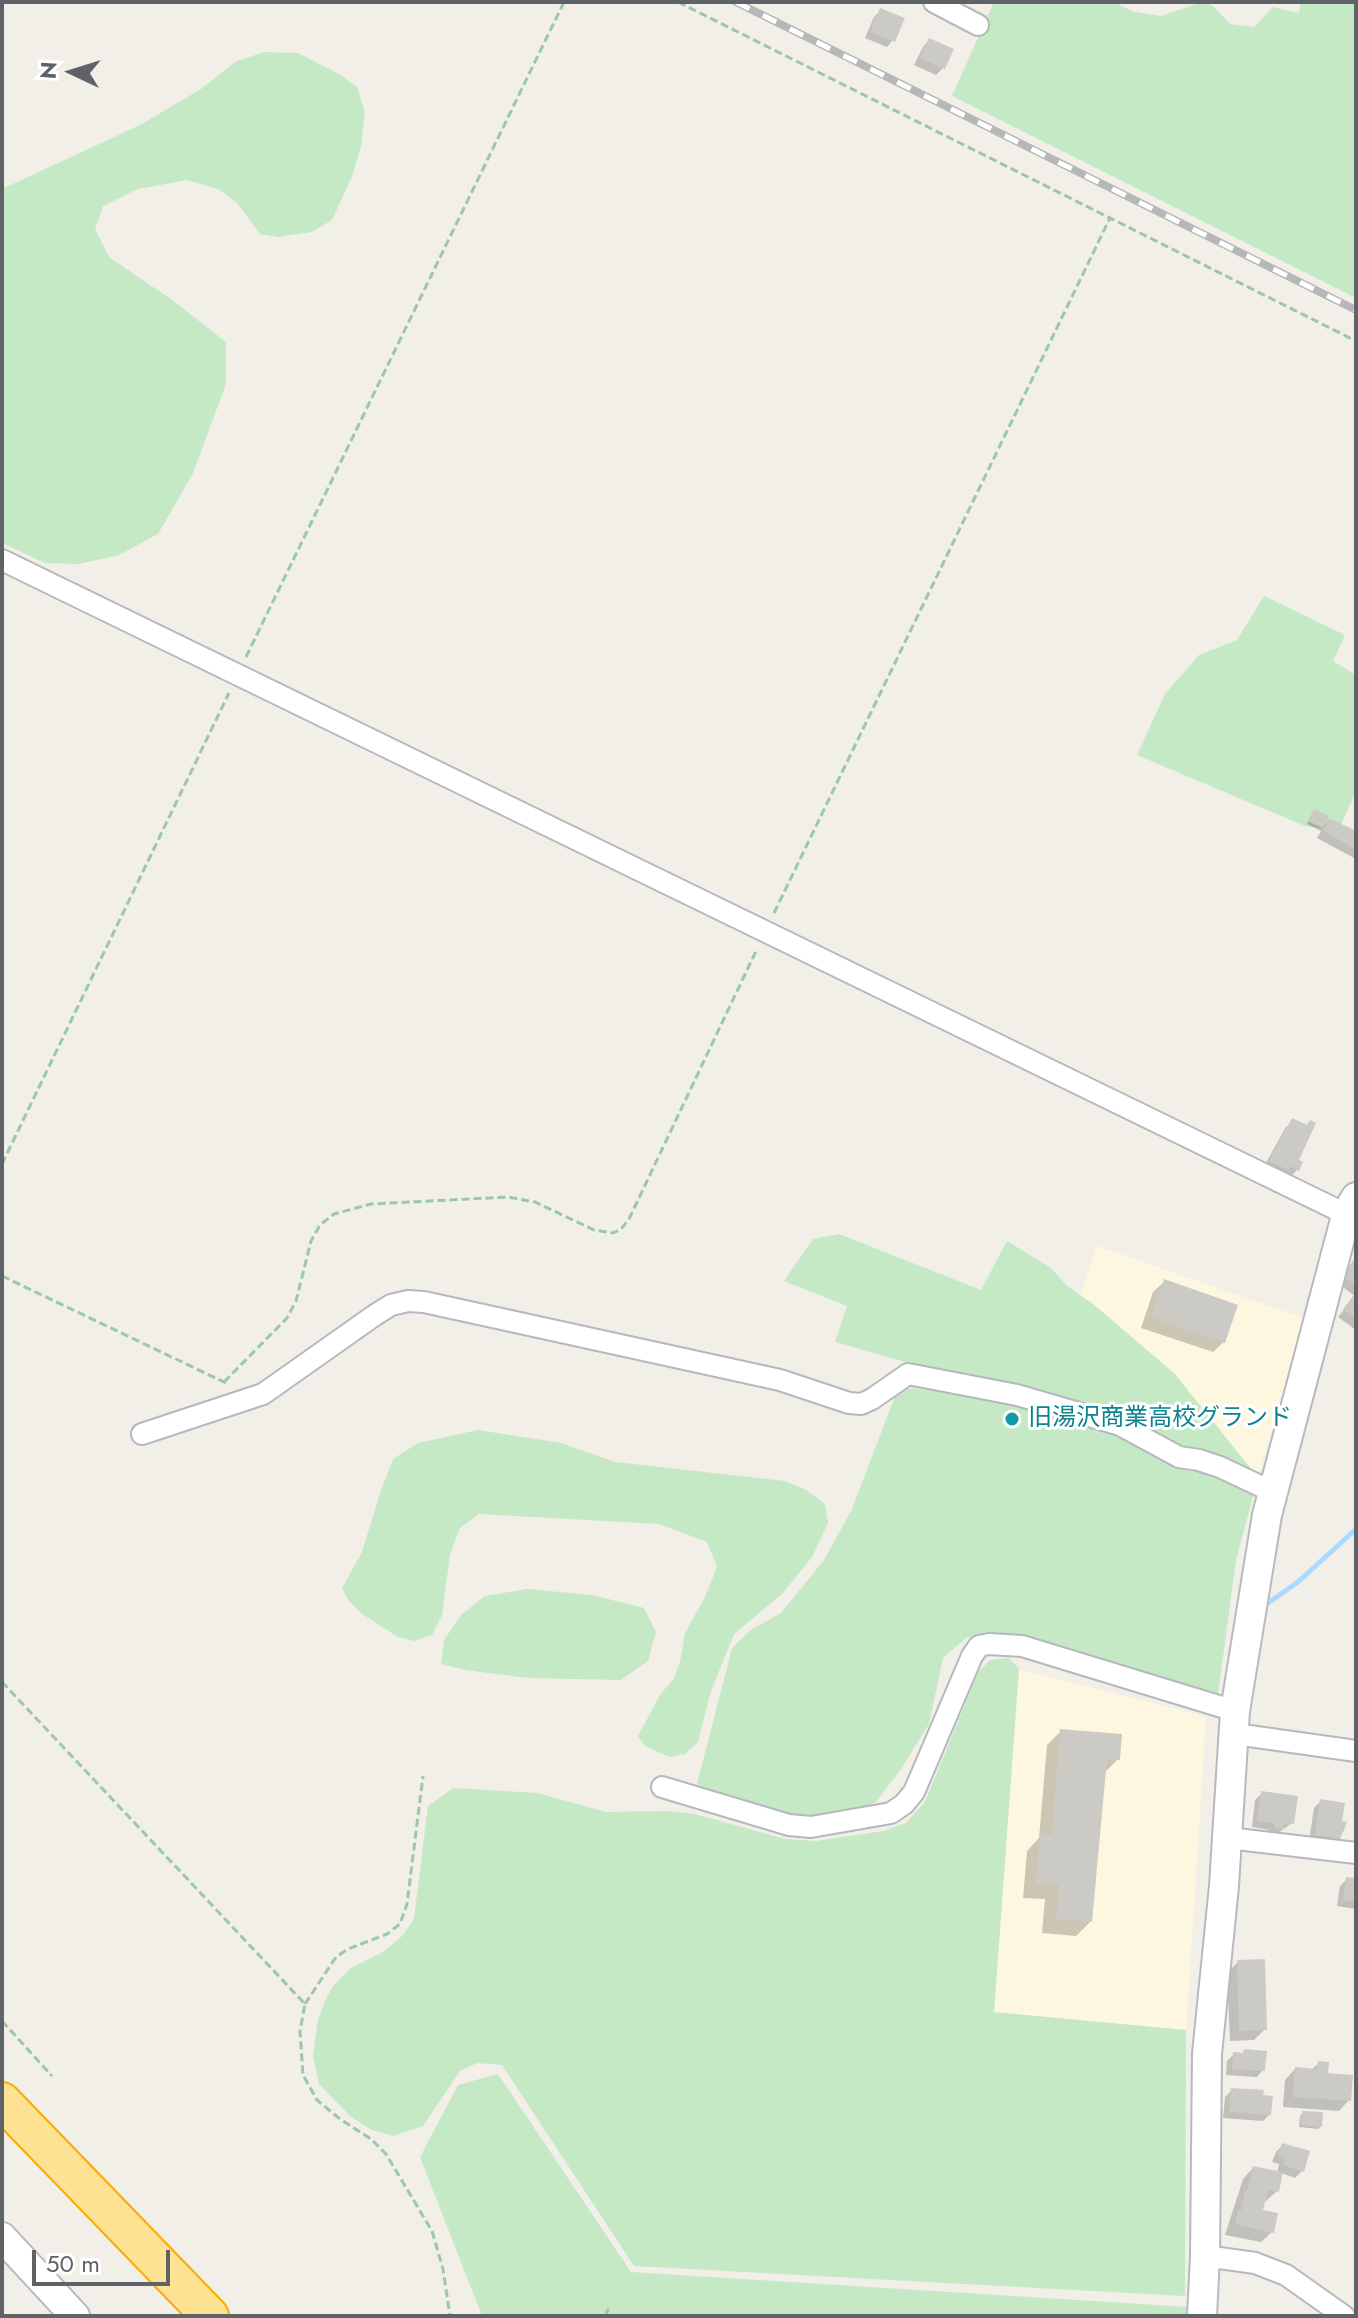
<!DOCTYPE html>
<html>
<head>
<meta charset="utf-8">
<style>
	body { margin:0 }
	#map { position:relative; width:1358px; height:2318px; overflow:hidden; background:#f1efe8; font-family:Jost,sans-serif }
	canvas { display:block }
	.frame { position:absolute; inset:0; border:4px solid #5f6368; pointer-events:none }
	.north { position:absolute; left:32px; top:32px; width:80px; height:80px; -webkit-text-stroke:6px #fff; paint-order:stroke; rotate:274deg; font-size:22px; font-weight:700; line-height:32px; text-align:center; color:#5f6368 }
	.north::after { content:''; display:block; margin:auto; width:28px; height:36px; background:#5f6368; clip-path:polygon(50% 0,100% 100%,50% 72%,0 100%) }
	.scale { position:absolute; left:32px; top:2250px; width:138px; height:36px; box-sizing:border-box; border:4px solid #5f6368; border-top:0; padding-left:10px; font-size:24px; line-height:28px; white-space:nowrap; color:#5f6368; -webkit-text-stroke:6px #fff; paint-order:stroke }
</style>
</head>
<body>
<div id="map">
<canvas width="1358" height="2318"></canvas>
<div class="frame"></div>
<div class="north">N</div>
<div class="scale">50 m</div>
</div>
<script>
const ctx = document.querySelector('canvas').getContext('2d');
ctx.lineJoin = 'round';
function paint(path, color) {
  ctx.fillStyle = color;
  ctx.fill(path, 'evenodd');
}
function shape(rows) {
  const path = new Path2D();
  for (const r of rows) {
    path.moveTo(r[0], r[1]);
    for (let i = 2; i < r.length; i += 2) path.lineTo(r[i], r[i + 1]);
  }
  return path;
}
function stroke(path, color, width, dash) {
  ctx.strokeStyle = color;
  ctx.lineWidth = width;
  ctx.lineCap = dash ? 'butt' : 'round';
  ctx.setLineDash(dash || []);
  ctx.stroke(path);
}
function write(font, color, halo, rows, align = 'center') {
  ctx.font = font + ' Jost,"Noto Sans JP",sans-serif';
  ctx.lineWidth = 6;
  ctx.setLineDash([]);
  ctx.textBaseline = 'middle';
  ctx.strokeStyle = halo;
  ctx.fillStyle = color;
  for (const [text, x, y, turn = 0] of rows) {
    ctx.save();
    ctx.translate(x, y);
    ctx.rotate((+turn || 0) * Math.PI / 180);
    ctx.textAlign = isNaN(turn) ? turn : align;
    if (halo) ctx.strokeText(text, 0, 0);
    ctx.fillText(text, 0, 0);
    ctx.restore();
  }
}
paint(shape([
	[1097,1246,1304,1318,1258,1477,1174,1373,1080,1295],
	[1019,1669,1206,1717,1186,2030,994,2013]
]), '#fef7e0');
paint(shape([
	[994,2,1113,2,1134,12,1161,16,1202,2,1213,6,1230,24,1254,27,1273,7,1299,13,1301,2,1356,2,1356,298,952,96],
	[264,52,298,53,339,74,357,87,365,112,361,146,352,176,332,220,312,232,298,234,279,237,260,234,237,203,218,189,187,180,138,189,103,206,95,229,109,257,172,300,226,342,226,384,193,473,158,534,119,555,79,564,45,563,2,543,2,189,140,125,201,89,235,62],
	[1264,596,1345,635,1333,661,1356,675,1356,791,1338,831,1305,826,1137,755,1165,694,1199,655,1237,640],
	[839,1234,981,1290,1007,1241,1051,1268,1067,1286,1093,1304,1174,1373,1252,1470,1195,1449,955,1376,835,1342,847,1306,784,1281,813,1239],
	[912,1388,980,1396,1109,1430,1180,1468,1210,1471,1254,1493,1236,1560,1218,1694,1016,1636,987,1632,966,1638,943,1658,929,1724,901,1769,876,1802,835,1818,763,1814,697,1784,732,1648,751,1630,781,1613,824,1560,852,1509,897,1391],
	[478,1430,561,1443,615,1462,785,1481,806,1490,825,1504,828,1523,812,1557,782,1594,734,1634,711,1691,698,1742,685,1754,670,1757,645,1746,638,1736,660,1695,674,1678,680,1662,685,1633,705,1597,717,1567,707,1542,659,1524,479,1514,460,1528,450,1554,442,1615,432,1635,414,1641,398,1637,362,1614,348,1600,342,1588,362,1552,380,1493,393,1459,418,1443],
	[527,1589,592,1595,644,1608,656,1632,648,1661,621,1680,528,1678,465,1670,441,1664,444,1640,462,1614,485,1596],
	[1009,1658,1019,1669,994,2012,1186,2030,1185,2296,634,2266,502,2065,477,2063,460,2071,423,2126,393,2136,372,2130,350,2116,319,2084,313,2055,318,2019,326,1999,333,1986,351,1968,383,1952,402,1936,414,1919,428,1806,453,1788,537,1793,606,1812,668,1811,695,1814,785,1839,816,1841,884,1831,906,1823,925,1802,978,1672,990,1660],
	[498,2074,631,2272,1188,2307,1188,2316,482,2316,420,2157,458,2085]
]), '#c5e8c5');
paint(shape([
	[881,10,893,40,887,47,865,38,874,17],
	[929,40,951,50,943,68,936,75,914,65,923,47],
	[1312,814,1326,817,1321,828,1329,820,1356,833,1356,859,1317,838,1321,831,1307,824],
	[1293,1121,1298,1169,1291,1176,1283,1172,1280,1176,1263,1168,1286,1127],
	[1356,1257,1356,1330,1338,1317,1355,1296,1337,1283],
	[1164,1282,1224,1342,1213,1352,1141,1328,1153,1292],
	[1061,1731,1118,1759,1103,1774,1090,1922,1076,1936,1042,1933,1045,1899,1023,1898,1027,1851,1039,1838,1047,1745],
	[1262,1793,1292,1823,1275,1835,1268,1834,1269,1830,1252,1827,1255,1800],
	[1321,1801,1339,1823,1345,1824,1344,1830,1332,1845,1309,1841,1314,1808],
	[1347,1879,1356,1880,1356,1909,1337,1906,1340,1886],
	[1238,1962,1265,2029,1254,2040,1230,2041,1227,1973],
	[1244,2051,1263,2070,1257,2077,1226,2075,1227,2061,1234,2054,1241,2055],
	[1319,2063,1326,2075,1349,2100,1339,2111,1283,2107,1285,2080,1295,2069,1311,2070],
	[1232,2090,1270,2114,1263,2121,1223,2118,1225,2097],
	[1303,2113,1321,2126,1318,2129,1299,2127,1300,2116],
	[1283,2145,1302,2171,1295,2178,1281,2173,1277,2191,1266,2201,1263,2201,1261,2212,1272,2232,1261,2242,1225,2235,1243,2179,1253,2168,1277,2173,1279,2164,1272,2162,1276,2152]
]), '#0003');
stroke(shape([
	[1268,1603,1298,1582,1356,1529]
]), '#aadaff', 5);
paint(shape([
	[880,8,905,18,895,42,870,31],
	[929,38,954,49,945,69,920,58],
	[1314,809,1329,816,1323,828,1308,821],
	[1329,818,1356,831,1356,850,1323,830],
	[1292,1118,1307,1125,1310,1120,1316,1123,1299,1160,1303,1162,1299,1171,1290,1166,1288,1170,1269,1161],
	[1356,1257,1356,1285,1342,1275],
	[1164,1279,1238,1305,1225,1343,1151,1317],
	[1354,1295,1356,1296,1356,1319,1343,1309],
	[1060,1729,1122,1734,1120,1760,1107,1759,1092,1922,1056,1919,1059,1885,1036,1884,1040,1834,1052,1835],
	[1261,1791,1298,1796,1294,1824,1284,1823,1283,1829,1274,1828,1274,1823,1257,1821],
	[1320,1799,1345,1803,1342,1821,1347,1822,1340,1839,1315,1835],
	[1346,1877,1356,1878,1356,1902,1343,1900],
	[1265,1959,1267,2030,1239,2031,1237,1960],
	[1244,2049,1267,2051,1265,2071,1232,2069,1233,2052,1243,2053],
	[1318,2061,1329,2062,1328,2073,1353,2075,1351,2101,1293,2097,1295,2067,1317,2069],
	[1231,2088,1264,2090,1263,2095,1273,2096,1271,2115,1229,2112],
	[1302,2111,1323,2112,1322,2127,1301,2125],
	[1282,2143,1310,2151,1304,2172,1283,2165,1285,2158,1278,2155],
	[1253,2166,1283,2172,1279,2192,1268,2190,1263,2210,1278,2213,1274,2233,1235,2224,1238,2210,1241,2211,1245,2191,1247,2191]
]), '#cccac5');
const street = shape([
	[934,2,978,25],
	[2,560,1356,1219],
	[142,1434,263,1394,375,1315,391,1305,408,1301,424,1302,780,1380,849,1403,861,1404,872,1399,908,1374,1017,1395,1120,1425,1179,1457,1199,1460,1220,1467,1273,1492],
	[1235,1734,1356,1751],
	[662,1787,789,1825,811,1827,891,1813,904,1804,914,1792,972,1656,979,1646,989,1644,1022,1646,1235,1711],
	[1228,1838,1356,1853],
	[1205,2256,1255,2263,1286,2275,1344,2316]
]);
const secondary = shape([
	[2,2237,75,2316],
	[1202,2316,1205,2256,1207,2054,1224,1886,1235,1711,1267,1515,1347,1212,1356,1197]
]);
const highway = shape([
	[2,2101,210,2316]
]);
stroke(street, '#b5b8bc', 24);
stroke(secondary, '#b6babf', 32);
stroke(highway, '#f9ab00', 40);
stroke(shape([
	[678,2,1356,341],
	[246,657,564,2],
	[774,913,1110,218],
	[2,1164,229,693],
	[2,1276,226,1383],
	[224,1382,287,1318,296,1301,311,1241,320,1225,334,1214,371,1204,508,1197,535,1202,594,1230,613,1233,621,1229,629,1219,757,949],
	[2,1682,305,2004,300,2031,303,2075,317,2100,340,2119,371,2139,386,2154,432,2231,443,2269,450,2316],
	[305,2004,336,1957,348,1949,387,1934,400,1924,407,1904,423,1776],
	[2,2021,52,2076],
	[605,2316,610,2306]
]), '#9cc7a9', 3, [8, 4]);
stroke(street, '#fff', 20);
stroke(secondary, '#fff', 28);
stroke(highway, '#fde293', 36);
const rail = shape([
	[736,2,1356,310]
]);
stroke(rail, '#b6b7b8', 8);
stroke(rail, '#fff', 5, [15]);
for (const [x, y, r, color] of [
	[1012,1419,8,"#0f9aa8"]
]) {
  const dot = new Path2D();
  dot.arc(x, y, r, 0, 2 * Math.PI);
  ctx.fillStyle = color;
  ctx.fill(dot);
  stroke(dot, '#fff', 3);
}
write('24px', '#0d838f', '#fff', [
	["旧湯沢商業高校グランド",1028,1419]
], 'left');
</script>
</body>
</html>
